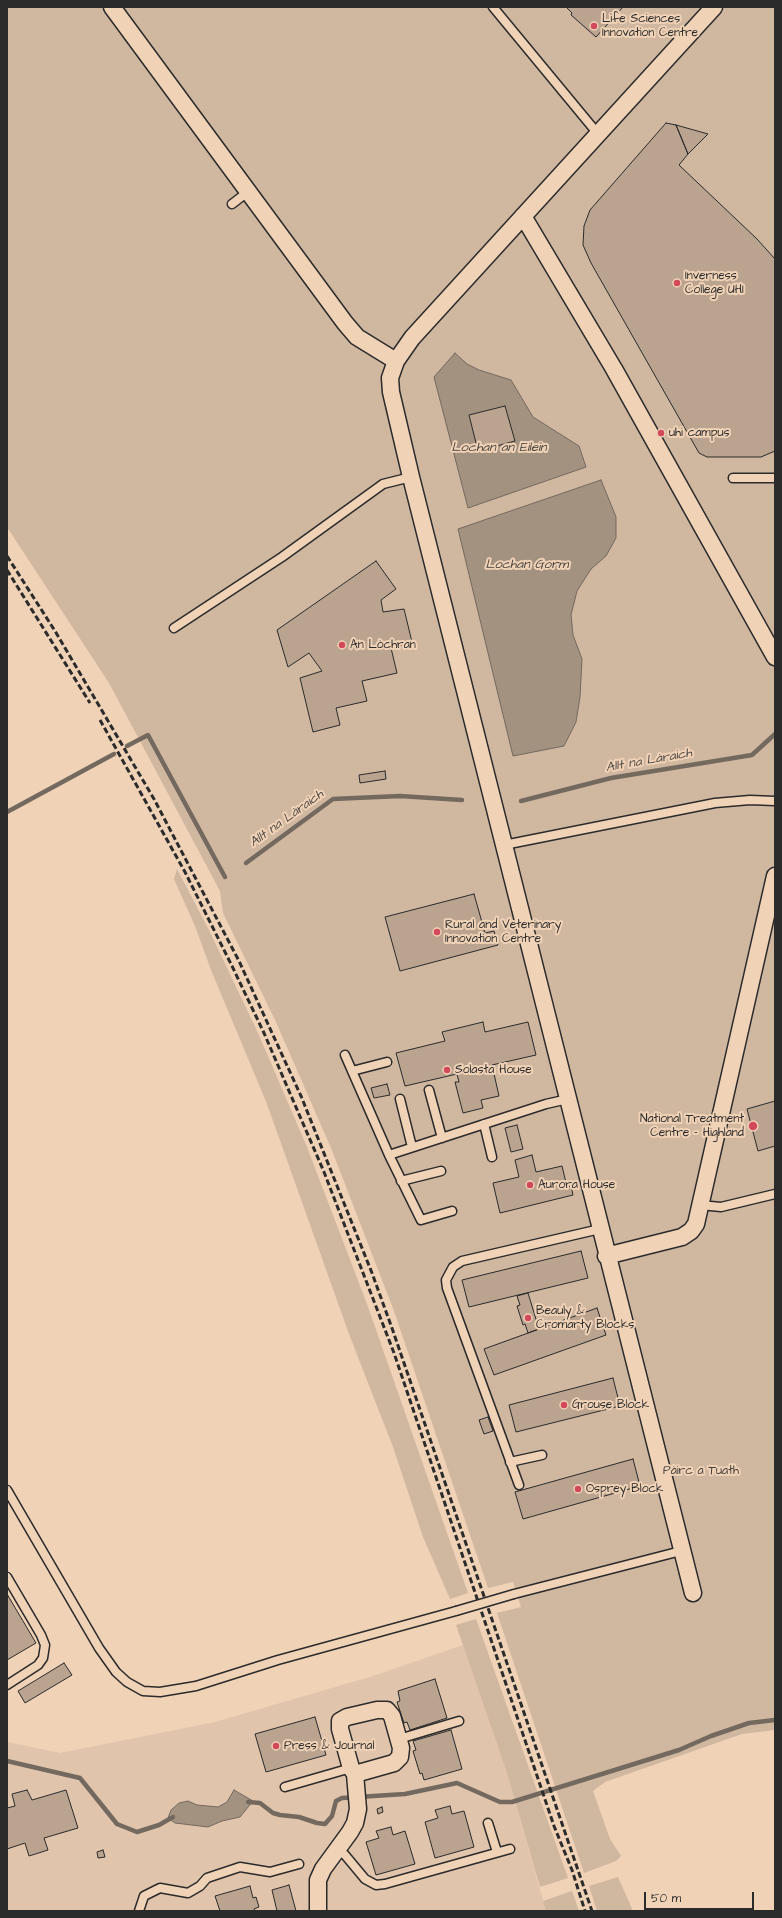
<!DOCTYPE html>
<html>
<head>
<meta charset="utf-8">
<style>
	body { margin:0 }
	#map { position:relative; width:782px; height:1918px; overflow:hidden; background:#f0d2b6; font-family:"Architects Daughter",sans-serif }
	canvas { display:block }
	.frame { position:absolute; inset:0; border:8px solid #2b2b2b; pointer-events:none }
	.scale { position:absolute; left:644px; top:1892px; width:110px; height:18px; box-sizing:border-box; border:2px solid #2b2b2b; border-top:0; padding-left:5px; font-size:12px; line-height:14px; white-space:nowrap; color:#2b2b2b; -webkit-text-stroke:3px #f0d2b6; paint-order:stroke }
</style>
</head>
<body>
<div id="map">
<canvas width="782" height="1918"></canvas>
<div class="frame"></div>
<div class="scale">50 m</div>
</div>
<script>
const ctx = document.querySelector('canvas').getContext('2d');
ctx.lineJoin = 'round';
function paint(path, color) {
  ctx.fillStyle = color;
  ctx.fill(path, 'evenodd');
}
function shape(rows) {
  const path = new Path2D();
  for (const r of rows) {
    path.moveTo(r[0], r[1]);
    for (let i = 2; i < r.length; i += 2) path.lineTo(r[i], r[i + 1]);
  }
  return path;
}
function stroke(path, color, width, dash) {
  ctx.strokeStyle = color;
  ctx.lineWidth = width;
  ctx.lineCap = dash ? 'butt' : 'round';
  ctx.setLineDash(dash || []);
  ctx.stroke(path);
}
function write(font, color, halo, rows, align = 'center') {
  ctx.font = font + ' "Architects Daughter",sans-serif';
  ctx.lineWidth = 4;
  ctx.setLineDash([]);
  ctx.textBaseline = 'middle';
  ctx.strokeStyle = halo;
  ctx.fillStyle = color;
  for (const [text, x, y, turn = 0] of rows) {
    ctx.save();
    ctx.translate(x, y);
    ctx.rotate((+turn || 0) * Math.PI / 180);
    ctx.textAlign = isNaN(turn) ? turn : align;
    if (halo) ctx.strokeText(text, 0, 0);
    ctx.fillText(text, 0, 0);
    ctx.restore();
  }
}
paint(shape([
	[463,1645,506,1770,546,1911,7,1911,7,1742,60,1753,215,1722,373,1676]
]), '#e0c4ab');
paint(shape([
	[7,7,775,7,775,1730,742,1734,605,1782,593,1791,610,1839,621,1856,616,1861,584,1873,497,1613,521,1607,513,1582,488,1588,394,1311,331,1148,276,1022,223,913,220,891,109,683,7,527],
	[177,869,209,930,258,1033,307,1147,367,1304,468,1593,450,1599,423,1537,393,1447,349,1334,267,1104,211,970,195,926,174,879],
	[476,1619,568,1878,540,1887,506,1770,456,1625],
	[618,1877,633,1911,597,1911,589,1886],
	[572,1891,579,1911,546,1911,543,1901]
]), '#d0b7a0');
const water = shape([
	[455,353,467,364,479,370,511,380,533,417,579,446,586,467,468,508,434,377,455,353],
	[601,480,616,517,616,538,606,556,591,569,577,591,571,615,573,635,582,659,580,697,576,722,564,746,513,756,458,529,601,480],
	[234,1790,253,1801,240,1817,222,1821,208,1827,175,1823,168,1818,171,1810,179,1803,188,1801,197,1805,218,1807,227,1802,234,1790]
]);
paint(water, '#a49281');
stroke(water, '#74695f', 1);
stroke(shape([
	[127,746,148,735,225,877],
	[521,801,611,778,752,755,775,734],
	[7,812,114,754],
	[246,863,333,799,400,796,462,800],
	[7,1761,80,1778,117,1824,137,1832,159,1825,173,1817],
	[248,1802,260,1803,273,1813,280,1815,299,1817,317,1823,325,1824,332,1816,336,1801,342,1798,405,1794,457,1783,500,1802,512,1802,679,1750,711,1736,749,1723,775,1720]
]), '#74695f', 4.5);
const building = shape([
	[566,7,623,7,596,37,571,15,572,13,566,7],
	[666,123,676,125,688,154,679,165,757,239,775,259,775,451,761,457,707,457,699,453,591,263,583,245,584,226,590,210,666,123],
	[676,125,708,134,688,154,676,125],
	[505,406,515,441,478,451,469,415,505,406],
	[376,561,396,589,381,600,383,612,404,609,412,642,391,648,397,673,362,681,367,701,336,708,340,725,313,732,300,678,322,671,309,653,288,667,277,630,376,561],
	[385,771,386,779,360,783,359,775,385,771],
	[474,894,485,933,494,931,498,945,400,971,385,917,474,894],
	[483,1022,485,1032,528,1022,536,1055,492,1065,499,1096,481,1100,483,1108,463,1113,455,1082,459,1082,457,1074,405,1086,396,1053,445,1041,442,1032,483,1022],
	[387,1084,390,1095,374,1098,371,1088,387,1084],
	[775,1101,775,1146,758,1151,747,1109,775,1101],
	[517,1125,523,1149,511,1152,505,1128,517,1125],
	[532,1155,536,1172,562,1166,567,1187,571,1186,573,1195,500,1213,493,1183,519,1177,515,1160,532,1155],
	[581,1251,588,1278,469,1307,462,1280,581,1251],
	[528,1293,539,1329,528,1333,525,1324,523,1325,517,1306,520,1305,517,1296,528,1293],
	[597,1308,606,1335,494,1375,484,1349,597,1308],
	[613,1378,620,1406,516,1432,509,1405,613,1378],
	[488,1417,493,1431,484,1434,479,1420,488,1417],
	[633,1459,640,1486,523,1519,515,1492,633,1459],
	[7,1594,36,1643,7,1660,7,1594],
	[64,1663,72,1675,25,1703,18,1691,64,1663],
	[435,1679,447,1718,410,1730,407,1722,404,1723,397,1702,400,1701,398,1691,435,1679],
	[315,1717,326,1755,266,1772,255,1734,315,1717],
	[451,1730,462,1769,424,1780,422,1773,420,1774,413,1751,416,1750,413,1741,451,1730],
	[27,1790,32,1800,66,1790,78,1828,44,1838,48,1850,29,1856,25,1843,7,1849,7,1808,15,1806,12,1794,27,1790],
	[450,1806,452,1814,464,1811,474,1847,435,1858,425,1822,438,1818,435,1810,450,1806],
	[382,1807,383,1812,378,1814,377,1809,382,1807],
	[391,1827,393,1835,405,1831,415,1864,376,1875,366,1842,379,1838,376,1831,391,1827],
	[103,1850,105,1857,98,1858,97,1852,103,1850],
	[289,1885,296,1911,277,1911,272,1890,289,1885],
	[250,1886,253,1898,256,1897,259,1907,254,1909,255,1911,220,1911,215,1896,250,1886]
]);
paint(building, '#baa490');
stroke(building, '#2b2b2b', 1);
const service = shape([
	[493,7,598,134],
	[232,204,249,191],
	[733,478,775,478],
	[174,628,282,557,383,484,411,477],
	[504,845,715,803,750,800,775,801],
	[345,1055,389,1155],
	[352,1071,387,1062],
	[429,1090,442,1138],
	[400,1099,412,1147],
	[484,1124,492,1157],
	[401,1181,441,1171],
	[700,1205,721,1207,775,1194],
	[452,1211,421,1220,389,1155,546,1104,568,1099],
	[510,1462,542,1455],
	[519,1485,447,1288,446,1280,453,1267,462,1261,600,1229],
	[7,1490,99,1648,116,1672,127,1682,143,1691,160,1692,196,1686,278,1660,456,1611],
	[7,1577,41,1635,45,1645,43,1658,38,1665,7,1685],
	[514,1594,681,1551],
	[399,1739,459,1721],
	[285,1787,351,1768],
	[488,1823,497,1852],
	[337,1849,345,1855,365,1879,376,1885,385,1884,510,1849],
	[139,1911,144,1896,160,1888,188,1893,200,1886,207,1878,240,1867,270,1872,299,1864]
]);
const minor = shape([
	[112,7,345,323,357,337,396,361],
	[523,216,614,369,775,657],
	[606,1256,682,1237,691,1231,696,1224,775,876],
	[693,1593,411,477,391,392,390,378,396,361,412,338,714,7],
	[318,1911,318,1880,323,1869,350,1832,355,1823,358,1809,355,1774,351,1768,340,1729,340,1721,347,1717,377,1710,387,1710,392,1716,401,1748,400,1757,394,1763,355,1774]
]);
stroke(service, '#2b2b2b', 11);
stroke(minor, '#2b2b2b', 19);
stroke(service, '#f0d2b6', 8);
stroke(minor, '#f0d2b6', 16);
stroke(shape([
	[7,556,55,631,154,799,239,961,301,1096,372,1273,393,1331,592,1911],
	[7,570,90,703],
	[100,720,185,872,232,966,264,1033,324,1172,394,1353,554,1826,572,1870,585,1911]
]), '#2b2b2b', 3, [6, 3]);
const serviceBridge = shape([
	[456,1611,514,1594]
]);
stroke(serviceBridge, '#2b2b2b', 11, []);
stroke(serviceBridge, '#f0d2b6', 8);
for (const [x, y, r, color] of [
	[594,26,4,"#d1495b"],
	[677,283,4,"#d1495b"],
	[661,433,4,"#d1495b"],
	[342,645,4,"#d1495b"],
	[437,932,4,"#d1495b"],
	[447,1070,4,"#d1495b"],
	[753,1126,5,"#d1495b"],
	[530,1185,4,"#d1495b"],
	[528,1318,4,"#d1495b"],
	[564,1405,4,"#d1495b"],
	[578,1489,4,"#d1495b"],
	[276,1746,4,"#d1495b"]
]) {
  const dot = new Path2D();
  dot.arc(x, y, r, 0, 2 * Math.PI);
  ctx.fillStyle = color;
  ctx.fill(dot);
  stroke(dot, '#f0d2b6', 1.5);
}
write('12px', '#2b2b2b', '#f0d2b6', [
	["Life Sciences",602,19],
	["Innovation Centre",602,33],
	["Inverness",685,276],
	["College UHI",685,290],
	["uhi campus",669,433],
	["An Lòchran",350,645],
	["Rural and Veterinary",445,925],
	["Innovation Centre",445,939],
	["Solasta House",455,1070],
	["National Treatment",744,1119,"right"],
	["Centre - Highland",744,1133,"right"],
	["Aurora House",538,1185],
	["Beauly &",536,1311],
	["Cromarty Blocks",536,1325],
	["Grouse Block",572,1405],
	["Osprey Block",586,1489],
	["Press & Journal",284,1746]
], 'left');
write('12px', '#44403d', '#f0d2b6', [
	["Pàirc a Tuath",701,1471]
]);
write('italic 13px', '#494540', '#f0d2b6', [
	["Lochan an Eilein",499,448],
	["Lochan Gorm",527,565],
	["Allt na Làraich",649,761,-10],
	["Allt na Làraich",287,819,-36]
]);
</script>
</body>
</html>
